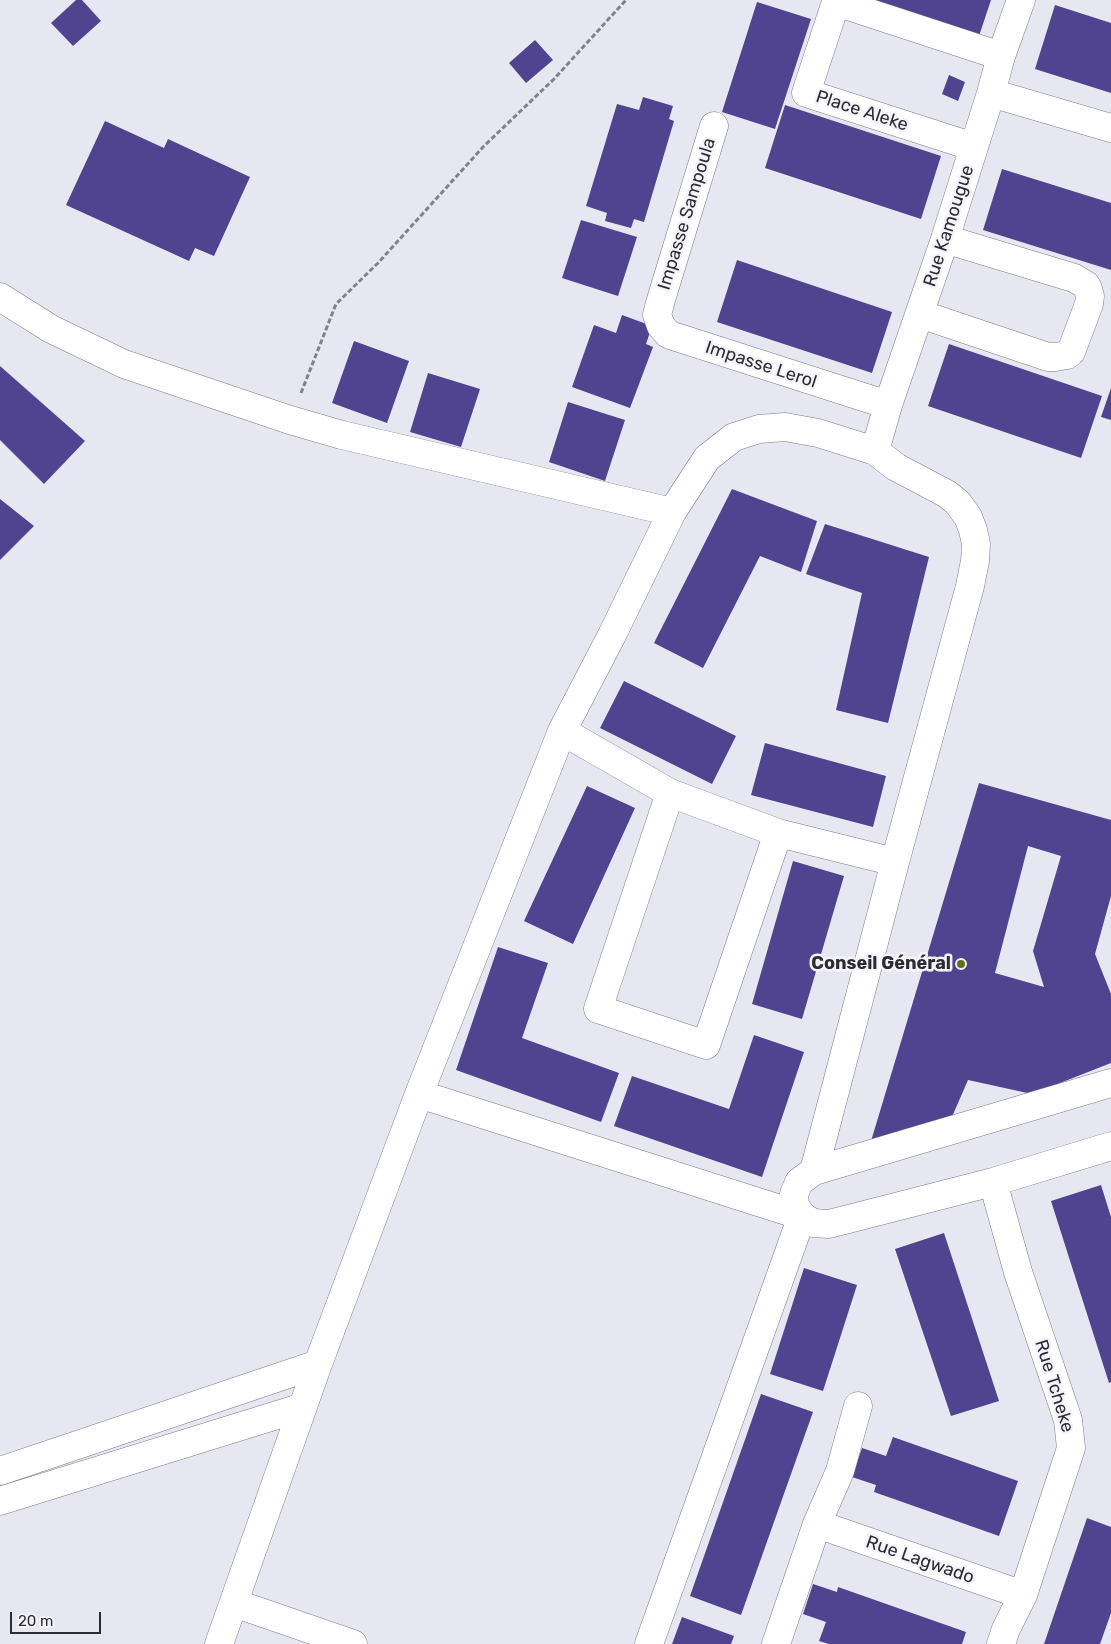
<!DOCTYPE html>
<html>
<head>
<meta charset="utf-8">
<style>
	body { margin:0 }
	#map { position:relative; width:1111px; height:1644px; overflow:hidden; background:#e7e7f2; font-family:Rubik,sans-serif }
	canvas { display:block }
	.scale { position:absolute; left:10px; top:1612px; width:91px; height:22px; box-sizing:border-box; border:2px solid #2d2d31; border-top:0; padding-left:6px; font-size:15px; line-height:18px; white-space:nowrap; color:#2d2d31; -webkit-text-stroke:4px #f5f4fd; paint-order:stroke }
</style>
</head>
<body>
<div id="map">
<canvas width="1111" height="1644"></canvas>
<div class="scale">20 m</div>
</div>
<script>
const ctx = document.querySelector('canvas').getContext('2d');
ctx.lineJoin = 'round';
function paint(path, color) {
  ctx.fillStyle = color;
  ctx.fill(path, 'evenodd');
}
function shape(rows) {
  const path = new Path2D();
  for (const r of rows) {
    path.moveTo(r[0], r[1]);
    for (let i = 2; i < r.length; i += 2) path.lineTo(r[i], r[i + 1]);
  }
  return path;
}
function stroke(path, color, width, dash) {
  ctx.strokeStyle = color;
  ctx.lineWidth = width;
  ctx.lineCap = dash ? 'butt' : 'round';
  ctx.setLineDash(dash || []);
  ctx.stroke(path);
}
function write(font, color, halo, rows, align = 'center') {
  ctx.font = font + ' Rubik,sans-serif';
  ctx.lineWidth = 5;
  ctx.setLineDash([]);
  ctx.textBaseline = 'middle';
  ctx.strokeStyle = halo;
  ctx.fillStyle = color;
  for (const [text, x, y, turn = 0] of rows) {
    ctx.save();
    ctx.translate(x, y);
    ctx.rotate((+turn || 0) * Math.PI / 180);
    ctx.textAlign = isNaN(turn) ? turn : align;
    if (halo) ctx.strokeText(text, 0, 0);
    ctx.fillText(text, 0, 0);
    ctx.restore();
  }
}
paint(shape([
	[76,0,82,0,101,21,73,46,51,23],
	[859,0,991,0,978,39],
	[757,2,811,19,775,129,722,112],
	[1055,5,1111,23,1111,93,1035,69],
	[535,40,553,60,526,83,509,63],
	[949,75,965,82,958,101,942,94],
	[643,97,673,106,669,119,674,121,644,222,634,219,631,228,605,221,607,213,586,206,617,104,639,110],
	[785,105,941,156,921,219,765,168],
	[105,121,164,148,168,139,250,177,214,256,195,248,189,261,66,205],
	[1002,169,1111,203,1111,270,983,230],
	[581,220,637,237,618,296,562,278],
	[737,260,892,312,872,373,717,322],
	[622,315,652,326,646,344,653,347,630,408,572,387,594,325,616,333],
	[354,341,409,361,387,423,332,403],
	[949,344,1102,396,1081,458,928,406],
	[0,366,85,441,44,484,0,440],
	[428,373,480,389,461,447,410,432],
	[1111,388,1111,420,1101,417],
	[568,402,625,420,605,481,549,462],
	[732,489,817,521,801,572,760,556,703,668,654,643],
	[0,499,34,526,0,560],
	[825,524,929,557,888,723,836,710,862,593,806,574],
	[624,681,736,736,712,784,600,728],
	[765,743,886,776,873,827,751,795],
	[979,783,1111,820,1111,896,1095,954,1111,994,1111,1063,1032,1094,968,1080,948,1126,868,1151],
	[1028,846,1061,856,1033,951,1044,987,995,973],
	[587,786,635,808,573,944,524,921],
	[793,861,844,876,802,1019,752,1004],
	[498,947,548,963,522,1038,619,1073,601,1122,456,1070],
	[754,1035,804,1052,762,1177,614,1126,632,1076,729,1109],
	[1101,1185,1111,1217,1111,1382,1109,1383,1051,1201],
	[944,1233,999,1401,951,1416,895,1249],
	[804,1268,857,1285,823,1391,770,1374],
	[761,1394,813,1412,741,1615,690,1596],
	[893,1437,1018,1481,999,1536,874,1492,876,1485,852,1477,862,1448,886,1456],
	[1087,1518,1111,1527,1111,1613,1100,1644,1044,1644],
	[813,1584,837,1592,838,1587,966,1632,962,1644,829,1644,819,1641,826,1622,803,1614],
	[682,1617,734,1636,731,1644,672,1644]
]), '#504490');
const minor = shape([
	[991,93,1111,128],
	[714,126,660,303,657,315,661,326,668,334,673,336,888,405],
	[974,147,806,93,836,2,1001,56],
	[0,297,51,329,124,364,290,420,342,435,672,512,707,458,734,437,759,429,785,427,818,433,875,451,896,467,947,494,958,503,968,517,973,530,976,544,975,561,970,586,895,862,814,1171],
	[920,314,1048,357,1055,357,1067,355,1071,352,1089,304,1090,296,1088,289,1086,285,1074,278,945,239],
	[875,451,888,405,945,239,991,93,1001,56,1021,0],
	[562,731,670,793,778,833,895,862],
	[670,793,598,1009,706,1045,778,833],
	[1111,1083,814,1171,799,1182,794,1194,795,1206,802,1216,813,1223,829,1224,993,1182,1111,1146],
	[419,1094,802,1216,649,1644],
	[993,1182,1018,1272,1068,1420,1071,1448,1023,1595,1006,1629,1001,1644],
	[0,1471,318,1364],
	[0,1501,303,1407],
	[817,1524,1023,1595],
	[234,1603,353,1644],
	[219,1644,318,1364,419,1094,562,731,612,635,672,512],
	[776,1644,817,1524,840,1471,858,1406]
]);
stroke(minor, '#7c7b85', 29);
stroke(shape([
	[301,393,336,304,378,263,484,146,554,79,626,0]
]), '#828289', 3, [5, 2.5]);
stroke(minor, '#fff', 28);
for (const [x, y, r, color] of [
	[961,964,5,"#646f19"]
]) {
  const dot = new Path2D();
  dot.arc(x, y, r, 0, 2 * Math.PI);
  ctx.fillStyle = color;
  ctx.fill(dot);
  stroke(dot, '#f5f4fd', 2);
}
write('18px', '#2d2d31', '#f5f4fd', [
	["Place Aleke",862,111,18],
	["Impasse Sampoula",687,214,-73],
	["Rue Kamougue",949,226,-72],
	["Impasse Lerol",761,365,18],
	["Rue Tcheke",1054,1386,73],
	["Rue Lagwado",920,1560,19]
]);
write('bold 18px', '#2d2d31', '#f5f4fd', [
	["Conseil Général",951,964]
], 'right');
</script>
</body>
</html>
